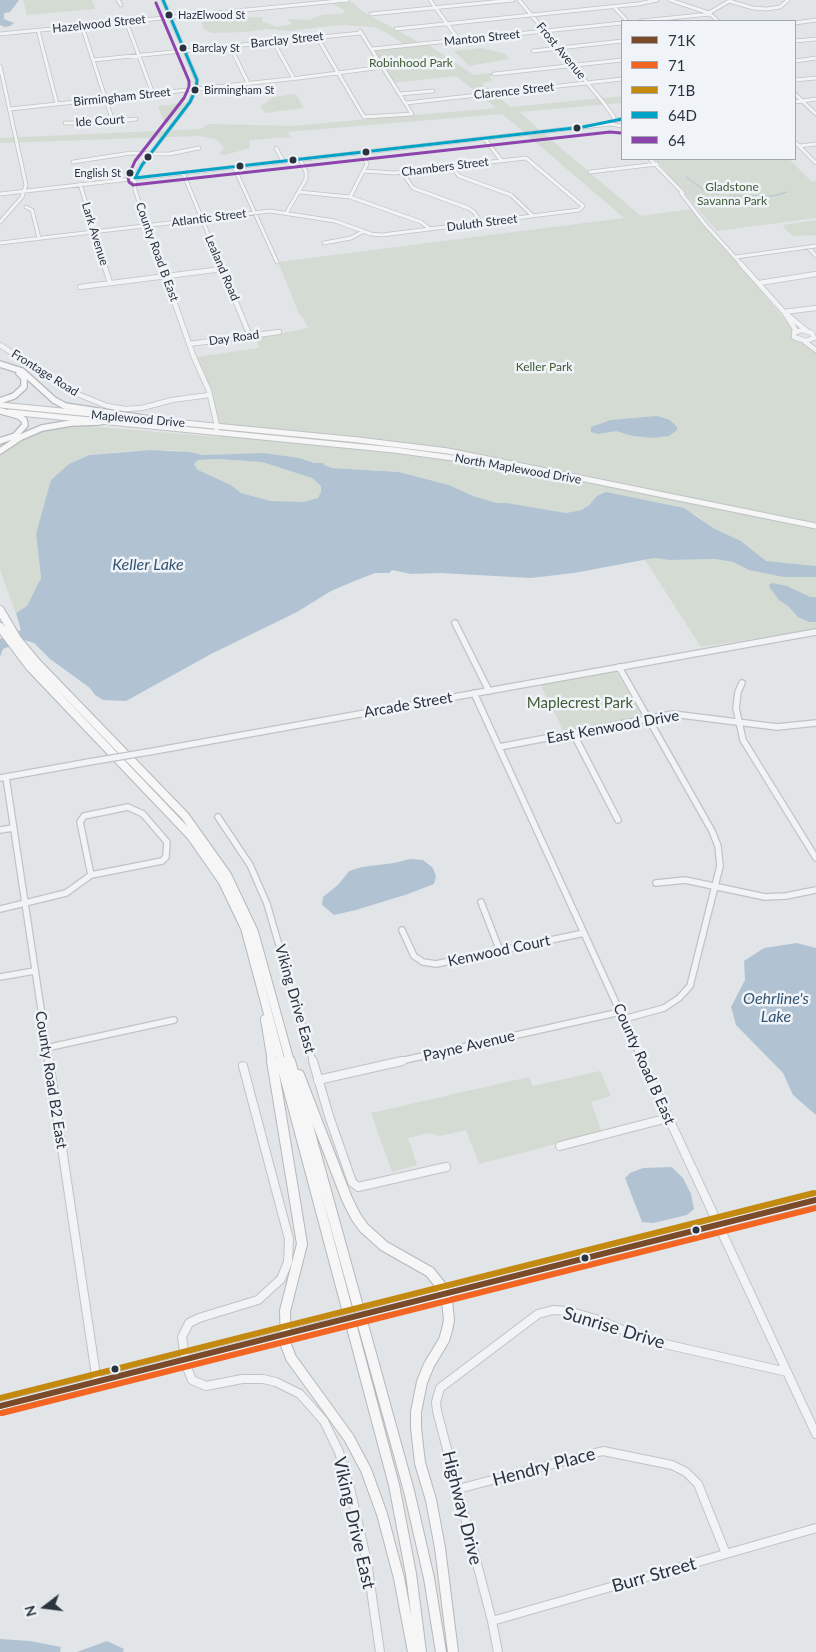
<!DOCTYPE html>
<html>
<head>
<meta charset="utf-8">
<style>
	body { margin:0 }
	#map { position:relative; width:816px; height:1652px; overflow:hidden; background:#e2e5e7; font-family:Lato,sans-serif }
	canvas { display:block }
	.legend { position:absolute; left:621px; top:20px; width:175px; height:140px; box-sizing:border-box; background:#f0f3f7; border:1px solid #a0a7ae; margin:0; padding:6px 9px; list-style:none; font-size:15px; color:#293440 }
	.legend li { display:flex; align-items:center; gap:10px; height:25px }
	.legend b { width:25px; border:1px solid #a0a7ae }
	.north { position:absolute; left:20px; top:1582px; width:50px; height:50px; -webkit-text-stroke:4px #f0f3f7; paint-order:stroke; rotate:255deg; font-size:14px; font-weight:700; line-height:20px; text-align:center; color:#293440 }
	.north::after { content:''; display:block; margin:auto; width:18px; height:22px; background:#293440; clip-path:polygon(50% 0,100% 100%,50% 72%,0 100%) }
</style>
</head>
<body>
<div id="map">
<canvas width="816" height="1652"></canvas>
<ul class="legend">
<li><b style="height:6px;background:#7a4b2a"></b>71K</li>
<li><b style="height:6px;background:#f26522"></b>71</li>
<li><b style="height:6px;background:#c48a10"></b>71B</li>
<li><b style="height:6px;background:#02a3c7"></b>64D</li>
<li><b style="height:6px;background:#8e44ad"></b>64</li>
</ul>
<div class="north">N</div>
</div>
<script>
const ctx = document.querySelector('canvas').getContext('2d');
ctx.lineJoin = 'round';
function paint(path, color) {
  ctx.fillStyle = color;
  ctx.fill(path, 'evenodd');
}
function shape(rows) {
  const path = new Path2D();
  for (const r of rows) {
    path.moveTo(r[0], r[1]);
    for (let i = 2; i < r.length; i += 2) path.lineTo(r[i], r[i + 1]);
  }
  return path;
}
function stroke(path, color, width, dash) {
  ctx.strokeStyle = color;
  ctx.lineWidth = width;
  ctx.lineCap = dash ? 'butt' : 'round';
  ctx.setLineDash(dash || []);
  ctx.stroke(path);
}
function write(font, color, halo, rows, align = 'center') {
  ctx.font = font + ' Lato,sans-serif';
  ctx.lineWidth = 5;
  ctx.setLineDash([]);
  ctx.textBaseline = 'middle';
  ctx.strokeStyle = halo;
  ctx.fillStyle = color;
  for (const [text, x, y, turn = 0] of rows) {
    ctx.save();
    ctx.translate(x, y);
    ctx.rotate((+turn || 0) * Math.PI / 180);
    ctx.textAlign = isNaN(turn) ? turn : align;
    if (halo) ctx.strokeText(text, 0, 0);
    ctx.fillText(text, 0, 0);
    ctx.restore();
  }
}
paint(shape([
	[23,0,92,0,95,9,27,15],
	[352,2,363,12,419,42,403,44,389,34,374,27,337,25,289,31,267,29,246,32,212,33,204,29,201,21,189,22,186,17,213,15,220,22,232,21,236,18,263,17,262,21,276,27,292,24,288,19,309,20,322,15,344,13,344,10,333,4],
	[427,44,474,75,491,73,493,76,489,76,492,80,482,84,511,107,622,96,622,103,520,112,540,131,524,132,502,114,287,132,291,137,249,140,250,148,225,155,219,154,224,148,216,139,198,136,0,143,0,138,200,129,209,124,290,126,496,108,456,76,393,83,372,49],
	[482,48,505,54,509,59,469,66,454,51],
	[296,94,304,108,265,113,260,107,273,97],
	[186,103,166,126,158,106],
	[542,132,641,216,692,209,792,328,792,337,805,343,816,353,816,566,766,561,741,541,715,529,695,514,595,500,581,510,566,513,507,503,497,503,473,496,449,485,399,472,332,468,263,453,202,455,172,450,128,451,89,455,69,464,36,534,41,578,27,606,16,613,0,570,0,452,31,432,62,424,220,437,217,415,196,357,259,348,256,338,308,328,302,316,300,316,278,262,624,218,526,134],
	[655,159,789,159,812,182,816,181,816,218,717,231],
	[816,220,816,235,794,236,787,231,783,225],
	[217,459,262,462,312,478,321,486,321,492,319,498,303,502,270,502,241,493,231,485,198,470,194,464,198,460],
	[654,558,670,560,715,559,733,562,750,570,783,577,816,577,816,629,701,647,645,560],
	[615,670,642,717,564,732,540,684],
	[600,1071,611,1096,591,1102,602,1132,479,1164,466,1130,439,1136,429,1133,408,1138,417,1165,392,1172,371,1113,529,1077,533,1086]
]), '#d3dbd3');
paint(shape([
	[0,0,19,0,10,12,4,13,4,19,14,23,10,26,5,27,0,25],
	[657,416,670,420,677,427,677,430,669,436,653,438,633,436,616,431,598,434,591,432,591,427,611,420],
	[150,450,190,452,202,455,263,453,299,458,314,463,323,463,324,465,332,468,399,472,449,485,473,496,497,503,507,503,566,513,581,510,589,505,597,496,606,492,684,508,715,529,741,541,766,561,816,566,816,577,783,577,749,570,733,562,715,559,670,560,654,558,574,573,531,578,440,573,411,574,392,570,389,573,375,573,357,580,331,591,297,612,211,654,126,701,103,700,95,695,90,688,50,659,34,643,24,640,3,649,0,657,0,639,21,630,16,613,27,606,41,578,36,534,51,480,69,464,89,455],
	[217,459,262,462,312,478,321,486,321,492,318,498,303,502,270,501,241,493,231,485,198,470,194,464,198,460],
	[772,583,787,586,810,597,816,597,816,622,809,622,798,617,788,606,779,600,770,588,769,585],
	[410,859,423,860,433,868,436,876,434,884,408,894,356,910,334,915,322,905,323,897,339,884,349,871,362,867,394,863],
	[797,943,816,948,816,1115,793,1095,783,1073,736,1025,731,1007,745,980,744,961,764,948],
	[672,1167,683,1178,691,1194,694,1209,687,1215,653,1223,642,1222,625,1178,630,1173,643,1168],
	[0,1639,30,1641,61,1647,60,1652,0,1652],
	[107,1641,124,1649,123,1652,77,1652]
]), '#b1c3d2');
stroke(shape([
	[686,177,705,191,718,194],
	[729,196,773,196,787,192]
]), '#b1c3d2', 1);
const minorFar3 = shape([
	[118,0,121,5],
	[430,0,459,40],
	[519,0,603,102,614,117,613,120],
	[670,0,709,13,718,21],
	[729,1,753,8,767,9,780,7,788,0],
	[614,7,627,21],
	[709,13,731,0],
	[371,14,513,0],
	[126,21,153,94],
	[641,21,710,14],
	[795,23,816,20],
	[82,26,113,122],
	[396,29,638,4,657,0],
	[38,30,57,104],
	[0,34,348,0],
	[317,37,364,117,412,114,360,31],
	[273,41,294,79],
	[795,41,816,39],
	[230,46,248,83],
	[372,49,622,23],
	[533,51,622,41],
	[93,60,361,33],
	[795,61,816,58],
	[0,66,26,185,22,197,0,222],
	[494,74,622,60],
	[795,80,816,78],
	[400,94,433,91],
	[795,94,816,114],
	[795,102,816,99],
	[406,103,622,79],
	[10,109,299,78,383,67],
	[612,121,622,119],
	[65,123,98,123,136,119],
	[484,138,501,160],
	[795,142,816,163],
	[799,146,816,144],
	[276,148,283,161],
	[362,152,367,164,350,197,421,222,430,229],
	[650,159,683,193],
	[73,162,131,153,169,154,199,148],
	[451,166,459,176,511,195,533,216],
	[234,167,277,262],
	[402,172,413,188,468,208,474,212,481,223],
	[590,172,657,164],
	[183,173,221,265],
	[80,184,105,265],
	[299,192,350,197],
	[681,193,705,224,742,265],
	[0,194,610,124,622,126],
	[26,207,32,210,39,238],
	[287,212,306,179,306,172,300,159],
	[0,243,270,211,335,221,371,234,382,235,579,210,583,206,526,158,395,173,364,171],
	[324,243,351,238,364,231],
	[808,247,816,256],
	[736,257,816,246],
	[161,265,135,190,135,178,139,169,190,102,196,89,197,80,163,0]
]);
const minorFar2 = shape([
	[104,264,110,283],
	[161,264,193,355,209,391,217,426,216,433],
	[220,264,250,336],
	[741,264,784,312,807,331],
	[759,283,816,274],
	[80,287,222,269],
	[784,312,816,308],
	[784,312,795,329,794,333],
	[802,330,812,333,814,338,806,341,794,337,794,333,802,330],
	[805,342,816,350],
	[189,344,279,332],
	[0,345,70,391,107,406,125,409,142,408,172,400,209,395]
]);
const minorFar1 = shape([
	[455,623,489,691],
	[619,667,712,831,718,846,720,866,690,986,679,998,664,1008,624,1019],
	[742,683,738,692,736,708,743,740,816,858],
	[474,693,643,1062],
	[573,733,618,820],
	[499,747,673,714,777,727,816,723],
	[154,751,816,632],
	[6,777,49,1062],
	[0,778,89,762],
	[128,807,143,814,167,842,166,857,162,861,91,875,80,822,84,816,128,807],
	[218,817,250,865,267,904,313,1062],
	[0,830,13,828],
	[656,883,685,880,765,897,786,896,816,890],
	[481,902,500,951],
	[0,909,66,893,91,875],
	[402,930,414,956,423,962,436,964,584,933],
	[0,977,34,971],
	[46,1048,174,1020],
	[396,1062,620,1012]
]);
const minor = shape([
	[49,1061,97,1382],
	[313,1061,329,1116,352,1182,358,1187,446,1167],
	[642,1061,816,1434],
	[243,1066,289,1239,288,1262,281,1279,258,1300,199,1318,189,1323,182,1337,186,1365,192,1380,206,1386,242,1379,263,1379,276,1382,300,1394,324,1421,339,1452,350,1488,367,1562,380,1652],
	[318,1080,402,1061],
	[560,1146,668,1118],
	[389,1308,816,1200],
	[0,1406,320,1326],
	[458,1489,603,1451,672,1465,686,1472,698,1484,726,1554],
	[492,1621,816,1528],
	[498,1652,492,1621,437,1411,436,1402,440,1388,538,1314,553,1310,568,1311,599,1320,630,1333,665,1344,787,1372]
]);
const major = shape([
	[0,405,123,417],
	[9,412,394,450,468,460],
	[163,421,359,440,448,451,816,526]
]);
const highwayFar2 = shape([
	[0,364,22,371,54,400,65,406,168,422],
	[0,401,14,396,24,387,24,378,19,373],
	[0,441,15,436,25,425,24,420,19,416,1,411],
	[0,451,21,437,42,428,71,423,100,422]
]);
const highwayFar1 = shape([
	[0,610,17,639,37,663,185,816,227,875,254,932,290,1062],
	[0,627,30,667,191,836,223,882,245,928,281,1062],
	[265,1019,272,1062]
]);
const highway = shape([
	[272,1061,302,1244,285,1311,286,1345,291,1358,349,1438,366,1470,382,1514,399,1578,413,1652],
	[281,1061,394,1485,411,1574,421,1652],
	[290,1061,409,1491,429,1578,441,1652],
	[299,1075,347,1199,356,1217,364,1228,384,1246,430,1272,441,1286,447,1301,449,1320,447,1330,444,1340,429,1365,422,1382,416,1412,416,1428,420,1463,431,1500,440,1548,453,1652]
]);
stroke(minorFar3, '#c0c3c5', 4.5);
stroke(minorFar2, '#c0c3c5', 6);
stroke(minorFar1, '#c0c3c5', 8);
stroke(minor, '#c0c3c5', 10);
stroke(major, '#bfc2c5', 7);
stroke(highwayFar2, '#b5b8bc', 8);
stroke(highwayFar1, '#b5b8bc', 10);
stroke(highway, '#b5b8bc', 12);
stroke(minorFar3, '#f1f3f4', 3);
stroke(minorFar2, '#f1f3f4', 4.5);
stroke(minorFar1, '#f1f3f4', 5.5);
stroke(minor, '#f1f3f4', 8);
stroke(major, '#f6f6f6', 5);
stroke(highwayFar2, '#f6f6f6', 5.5);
stroke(highwayFar1, '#f6f6f6', 8);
stroke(highway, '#f6f6f6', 10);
const minorBridgeFar1 = shape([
	[89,762,154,751]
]);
const minorBridge = shape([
	[320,1326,389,1308]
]);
stroke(minorBridgeFar1, '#c0c3c5', 8, []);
stroke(minorBridge, '#c0c3c5', 10, []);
stroke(minorBridgeFar1, '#f1f3f4', 5.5);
stroke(minorBridge, '#f1f3f4', 8);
stroke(shape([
	[0,1406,816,1200]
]), '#7a4b2a', 6);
stroke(shape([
	[2,1413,816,1208]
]), '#f26522', 6);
stroke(shape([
	[0,1398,814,1193]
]), '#c48a10', 6);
stroke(shape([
	[163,0,197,80,196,89,190,102,142,165,135,178,583,127,622,119]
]), '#02a3c7', 3);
stroke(shape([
	[156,3,189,81,189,87,184,98,135,161,128,177,129,182,133,185,610,132,621,133]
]), '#8e44ad', 3);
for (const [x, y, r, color] of [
	[169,15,4.5,"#293440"],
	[183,48,4.5,"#293440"],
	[195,90,4.5,"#293440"],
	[577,128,4.5,"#293440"],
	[366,152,4.5,"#293440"],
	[148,157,4.5,"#293440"],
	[293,160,4.5,"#293440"],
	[240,166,4.5,"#293440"],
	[130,173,4.5,"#293440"],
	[696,1230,4.5,"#293440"],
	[585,1258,4.5,"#293440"],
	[115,1369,4.5,"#293440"]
]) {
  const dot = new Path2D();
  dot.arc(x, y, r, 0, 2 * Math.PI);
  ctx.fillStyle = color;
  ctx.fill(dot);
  stroke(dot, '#f0f3f7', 2);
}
write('11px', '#293440', '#f0f3f7', [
	["HazElwood St",178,15],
	["Barclay St",192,48],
	["Birmingham St",204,90],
	["English St",121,173,"right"]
], 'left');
write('12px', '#293440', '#f0f3f7', [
	["Hazelwood Street",99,24,-6],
	["Manton Street",482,38,-6],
	["Barclay Street",287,40,-6],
	["Frost Avenue",561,51,50],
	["Clarence Street",514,91,-6],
	["Birmingham Street",122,97,-6],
	["Ide Court",100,121,-4],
	["Chambers Street",445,167,-7],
	["Atlantic Street",209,218,-7],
	["Duluth Street",482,223,-7],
	["Lark Avenue",95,234,73],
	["County Road B East",157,252,70],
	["Lealand Road",222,268,67],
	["Day Road",234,338,-8],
	["Frontage Road",45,373,32],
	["Maplewood Drive",138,419,5],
	["North Maplewood Drive",518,469,10]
]);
write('12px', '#415c36', '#f0f3f7', [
	["Robinhood Park",411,63],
	["Gladstone",732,187],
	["Savanna Park",732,201],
	["Keller Park",544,367]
]);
write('15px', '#415c36', '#f0f3f7', [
	["Maplecrest Park",580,703]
]);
write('15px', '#293440', '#f0f3f7', [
	["Arcade Street",408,705,-10],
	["East Kenwood Drive",613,727,-10],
	["Kenwood Court",499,951,-12],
	["Viking Drive East",295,999,74],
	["Payne Avenue",469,1046,-13],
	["County Road B East",644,1064,66],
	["County Road B2 East",51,1080,81]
]);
write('italic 16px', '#335674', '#f0f3f7', [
	["Keller Lake",148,565],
	["Oehrline's",776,999],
	["Lake",776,1017]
]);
write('18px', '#293440', '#f0f3f7', [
	["Sunrise Drive",614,1328,17],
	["Hendry Place",544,1467,-15],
	["Highway Drive",462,1508,76],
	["Viking Drive East",354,1523,77],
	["Burr Street",654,1575,-16]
]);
</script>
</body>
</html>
